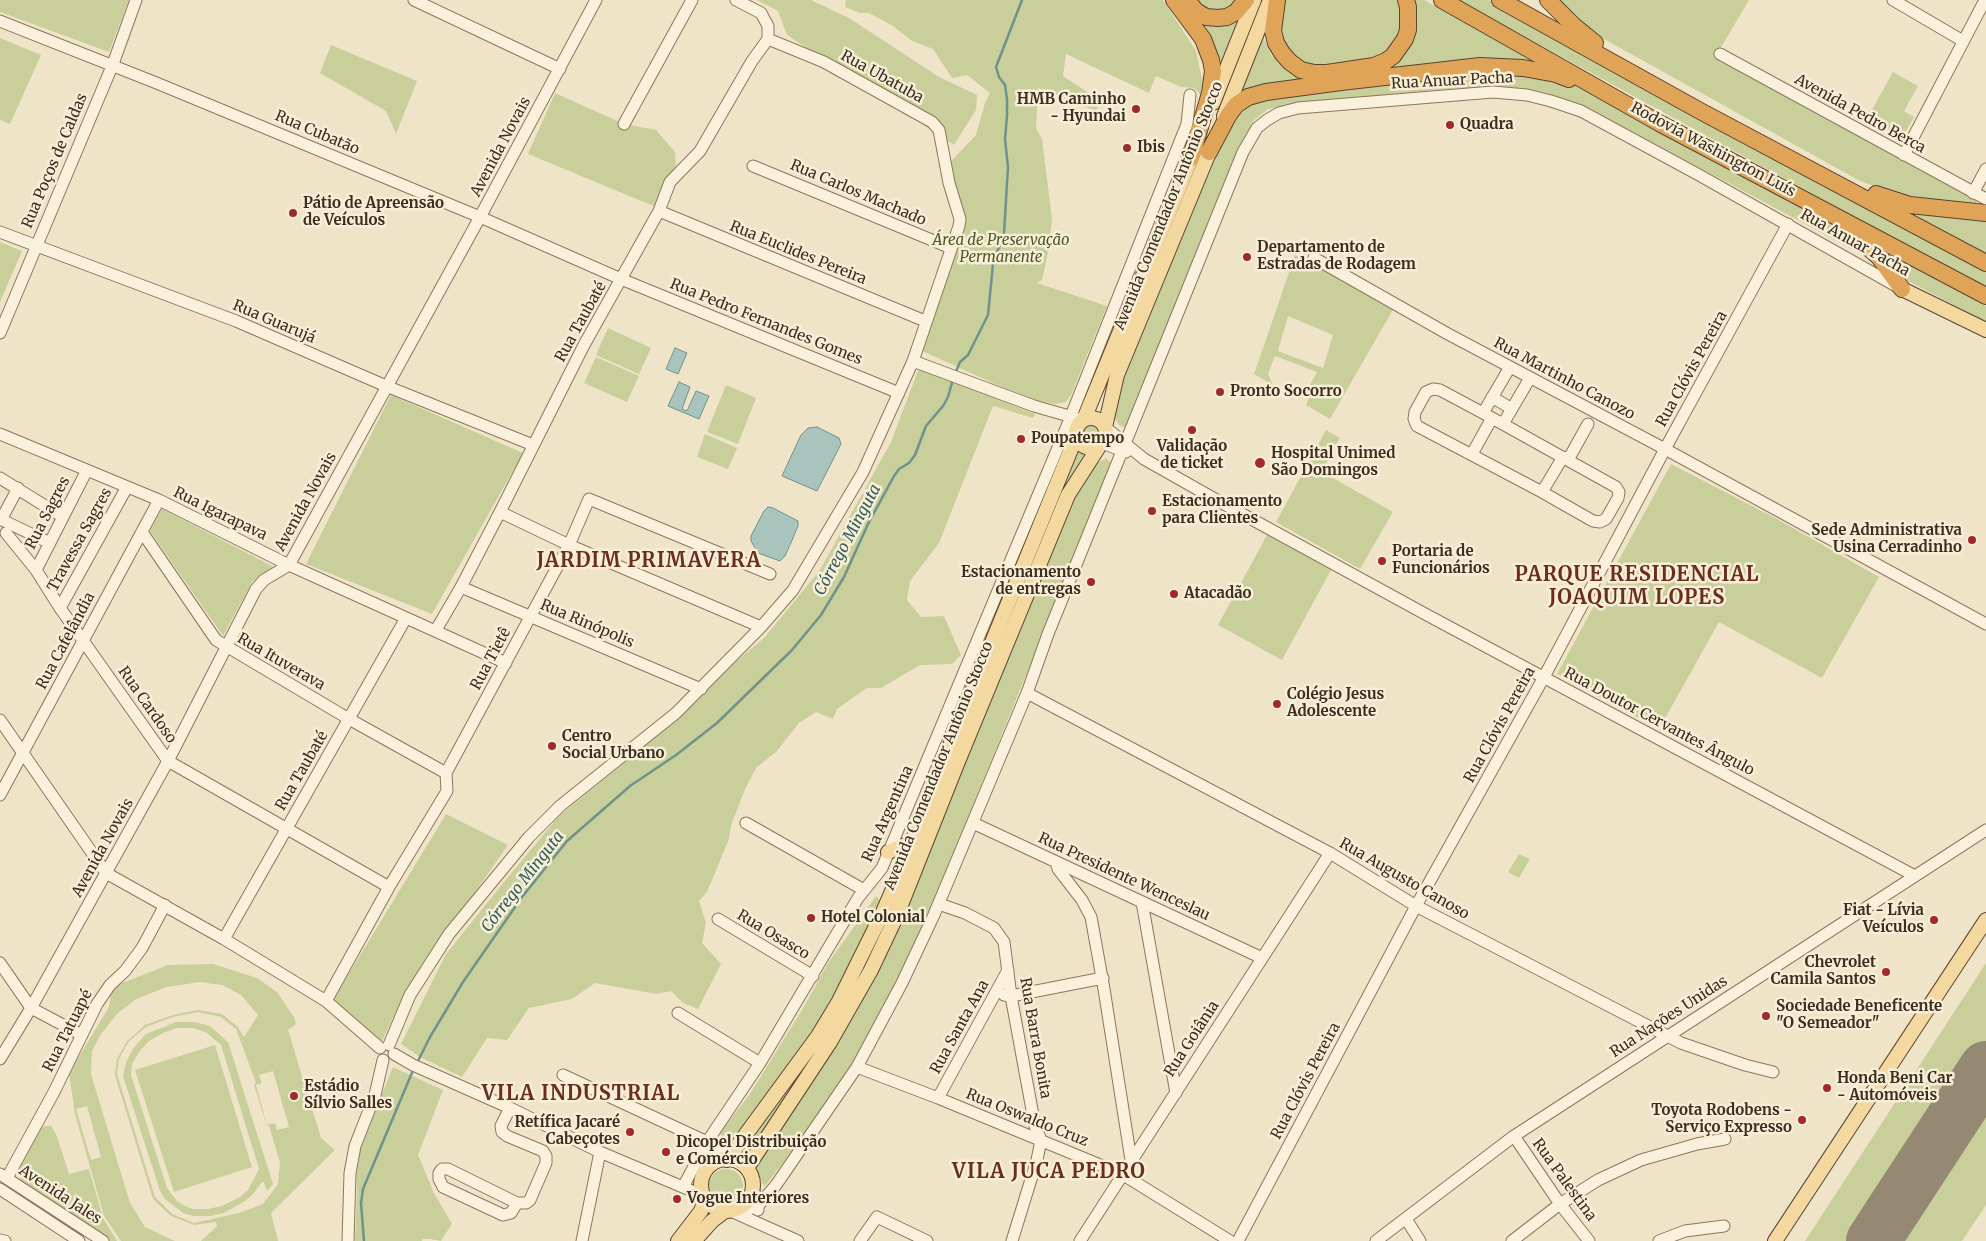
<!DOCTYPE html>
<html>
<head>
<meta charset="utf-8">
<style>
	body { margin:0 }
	canvas { display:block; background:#f0e4c8 }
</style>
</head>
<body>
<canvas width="1986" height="1241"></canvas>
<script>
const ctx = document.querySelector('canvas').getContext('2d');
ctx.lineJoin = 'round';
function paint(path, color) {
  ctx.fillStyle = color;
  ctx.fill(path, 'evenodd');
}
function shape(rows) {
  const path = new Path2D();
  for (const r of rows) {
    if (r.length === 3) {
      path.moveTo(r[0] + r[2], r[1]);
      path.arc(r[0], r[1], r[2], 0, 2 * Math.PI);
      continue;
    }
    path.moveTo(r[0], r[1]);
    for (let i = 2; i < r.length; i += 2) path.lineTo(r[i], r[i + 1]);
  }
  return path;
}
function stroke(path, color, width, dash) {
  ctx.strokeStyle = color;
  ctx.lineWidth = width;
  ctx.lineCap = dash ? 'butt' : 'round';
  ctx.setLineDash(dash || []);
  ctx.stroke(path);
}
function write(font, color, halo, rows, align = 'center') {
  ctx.font = font + ' Merriweather,serif';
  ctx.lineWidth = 5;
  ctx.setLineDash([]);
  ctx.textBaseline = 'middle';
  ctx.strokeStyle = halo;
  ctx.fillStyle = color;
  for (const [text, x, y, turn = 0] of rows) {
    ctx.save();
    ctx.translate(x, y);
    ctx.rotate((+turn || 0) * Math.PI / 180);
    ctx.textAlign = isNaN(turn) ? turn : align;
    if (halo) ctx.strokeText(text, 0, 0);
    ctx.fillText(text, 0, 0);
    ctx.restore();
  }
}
paint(shape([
	[0,0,129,0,109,52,0,12],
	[757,0,811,0,849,18,939,77,977,95,976,110,954,145,787,35,778,11],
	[846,0,1163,0,1196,51,1202,79,1201,95,1194,88,1181,87,1156,76,1149,93,1066,54,1063,76,1101,101,1096,111,1038,88,1036,128,1042,139,1052,219,1049,248,1042,280,1037,283,1107,306,1071,395,1066,402,1055,404,1036,400,995,384,920,350,962,223,951,161,976,135,985,103,990,93,967,75,952,78,933,49,912,41,893,26,869,13,860,13,845,7],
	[1193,0,1241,0,1230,11,1212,13],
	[1282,0,1401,0,1406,20,1390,55,1370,63,1306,68,1279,40],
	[1411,0,1424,0,1544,66,1233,99,1265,21,1264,39,1272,56,1286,68,1303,77,1403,51],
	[1458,0,1489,0,1986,271,1986,289],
	[1560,0,1749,0,1717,54,1975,198,1977,201,1976,203,1973,205,1905,198,1860,181,1595,34,1563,5],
	[1189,9,1244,13,1218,80],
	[0,38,41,55,10,124,0,120],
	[331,45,417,81,396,134,386,111,320,73],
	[1493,70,1576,84,1767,187,1841,229,1873,256,1872,260,1583,105,1543,92,1507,87,1459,88,1328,100,1268,109,1254,120,1245,137,1129,424,1125,428,1119,425,1114,417,1122,377,1211,157,1220,151,1234,122,1239,115,1249,106,1260,101],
	[1893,72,1918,86,1904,111,1914,117,1902,138,1867,119],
	[555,93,624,124,656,130,675,152,676,171,656,207,528,154],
	[1902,207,1986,219,1986,254,1936,227],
	[0,242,22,251,0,302],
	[1886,252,1986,306,1986,322,1908,281],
	[1295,255,1394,308,1330,419,1306,405,1313,387,1310,385,1317,372,1275,356,1268,374,1273,385,1254,374],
	[1288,316,1333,335,1323,368,1278,351],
	[608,328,651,348,639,374,596,355],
	[596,357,639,376,627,402,584,383],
	[919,368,1035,414,1033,418,993,406,939,543,910,581,907,600,921,617,944,616,961,655,952,664,920,665,881,688,867,688,837,709,833,719,816,712,799,723,776,752,756,768,746,787,731,825,729,839,707,892,699,901,706,923,702,943,721,964,698,1009,683,1003,671,991,656,994,595,983,572,999,529,1008,507,1040,487,1038,462,1077,420,1057,401,1044,446,954,504,882,559,816,640,750,692,698,764,638,820,570,891,442],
	[726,385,756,398,738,444,707,432],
	[391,395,523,453,432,614,306,564],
	[1089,434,9],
	[1326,430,1340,438,1322,472,1393,512,1360,569,1276,522],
	[705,434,737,448,728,469,697,457],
	[1076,445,1089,452,1065,486,1050,519,901,892,871,958,826,1037,746,1161,735,1153,846,997],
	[1106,458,1110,462,1111,466,930,911,900,976,856,1057,804,1135,765,1186,757,1179,756,1165,928,853,1073,497,1096,464],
	[1671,464,1777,519,1879,577,1822,678,1719,622,1659,729,1557,674],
	[162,509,274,567,252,582,223,636,150,531],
	[1267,535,1331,570,1282,660,1218,625],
	[446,814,508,845,405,993,382,1041,333,1000],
	[1519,854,1530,859,1519,878,1508,872],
	[876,896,880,901,880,905,859,950,832,1000,795,1057,730,1147,727,1147,720,1133,750,1094,805,1005,828,963],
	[1986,963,1986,1041,1856,1241,1805,1241],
	[213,964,257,978,277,992,294,1017,296,1024,288,1030,321,1138,335,1150,271,1213,278,1241,201,1241,217,1226,216,1222,194,1225,171,1216,153,1199,115,1075,117,1059,127,1041,145,1025,173,1015,198,1010,222,1014,238,1027,244,1037,258,1015,241,995,222,985,200,982,167,987,136,999,117,1014,101,1034,92,1051,91,1074,130,1203,145,1227,175,1241,121,1241,104,1216,75,1114,69,1073,109,1007,112,987,168,965],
	[198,1012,221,1017,236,1029,256,1083,254,1085,267,1126,269,1126,280,1162,278,1184,263,1204,239,1213,194,1223,172,1214,155,1197,117,1074,119,1059,129,1041,146,1027,173,1017],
	[273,1071,289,1127,277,1130,275,1123,267,1125,256,1085,262,1083,259,1075],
	[87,1106,101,1157,91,1160,76,1109],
	[176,1022,195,1022,210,1026,228,1042,273,1184,267,1191,263,1181,253,1194,245,1201,224,1213,210,1216,193,1216,183,1213,165,1199,160,1191,123,1076,126,1062,135,1046,146,1034],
	[177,1028,193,1028,207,1033,221,1045,259,1169,248,1190,240,1197,222,1206,208,1209,193,1209,185,1206,177,1201,167,1188,131,1075,132,1064,139,1052,149,1041,163,1033],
	[215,1045,252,1167,174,1192,135,1070],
	[393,1067,443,1090,418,1155,434,1193,452,1224,441,1241,430,1239,422,1239,422,1241,355,1241,357,1191,356,1159],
	[1986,1092,1986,1205,1962,1241,1888,1241],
	[45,1126,51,1126,56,1134,69,1174,89,1169,103,1218,117,1241,109,1241,27,1187,21,1180,19,1175,20,1164,40,1128],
	[726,1186,17]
]), '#c9cf9b');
const water = shape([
	[675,348,687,353,678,374,666,369,675,348],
	[679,382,690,387,682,409,687,411,696,391,709,396,699,419,668,406,679,382],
	[817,427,839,438,841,444,817,491,782,476,801,435,808,428,817,427],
	[768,507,773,508,798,521,798,526,793,538,785,556,780,561,758,553,751,541,751,536,764,511,768,507]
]);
paint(water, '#a9c4bc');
stroke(water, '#6f938a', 1);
stroke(shape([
	[955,374,960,362,968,355,988,315,993,264,1004,233,1008,167,1005,139,1007,116,1007,99,1005,85,999,77,996,67,1022,0],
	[417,1063,430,1037,463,982,522,897,567,841,630,786,676,755,717,723,792,650,821,615,844,577,868,524,894,476,899,469,909,463,915,455,926,426,943,406,948,397,953,379],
	[364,1241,361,1203,363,1189,414,1068]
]), '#6f938a', 2.5);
stroke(shape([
	[1873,1241,1986,1068]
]), '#968974', 54);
const minor = shape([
	[414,0,560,69],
	[736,0,761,13,768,26,768,39],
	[1893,0,1963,41],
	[0,21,159,84,480,217,621,279,899,393],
	[1720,54,1986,199],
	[624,124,692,0],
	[1904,155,1985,0],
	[753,166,951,248],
	[1973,193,1986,169],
	[659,211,925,321],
	[0,232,236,321,386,386,533,445],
	[1314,258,1448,334,1665,449,1986,624],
	[0,333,113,64,136,0],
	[913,361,1034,406,1076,418],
	[1433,389,1440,390,1483,413,1616,487,1619,492,1618,498,1606,519,1600,522,1593,521,1542,492,1417,426,1414,419,1415,412,1426,392,1433,389],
	[1492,397,1512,409],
	[1483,413,1510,367],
	[1503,424,1530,378],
	[1105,427,1144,459,1213,498,1427,615,1915,876],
	[0,434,159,500,289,565,506,663],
	[1102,443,1126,452],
	[1472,454,1492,418],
	[1568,460,1588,424],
	[0,478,63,517],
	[1542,492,1563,457],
	[500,512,569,545,761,627],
	[0,519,50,543],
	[1,520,18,488],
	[142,532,216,640,349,719,446,773],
	[6,533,36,570,60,608,168,761,389,887],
	[36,570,87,470],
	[461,587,701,689],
	[60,608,127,487],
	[436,630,461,587,500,512,584,345,659,211,670,182,700,151,752,61,768,39],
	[1027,693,1330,853,1416,906,1681,1043,1745,1065,1773,1072],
	[0,720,106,873,224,939,326,1001,380,1048],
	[0,795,159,500],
	[746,823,864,890],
	[973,823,1262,958],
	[1056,862,1058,869,1082,900,1091,917,1104,989,1131,1160],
	[1142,902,1176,1093],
	[939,904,965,913,994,928,1004,942,1011,996,1035,1126,1041,1140,1037,1160,1012,1241],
	[718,919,813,976],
	[224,939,406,618],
	[0,963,31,1008,82,1035],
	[1004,995,1011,996,1103,978],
	[326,1001,389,887,447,791,446,773,569,545,589,499,770,574],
	[678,1013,760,1063],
	[389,1045,410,995,449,934,529,837,560,806,676,713,761,627,793,590,863,472,913,361,959,226,960,219,949,183,939,130,932,122,824,62,768,39],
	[394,1054,413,1065,510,1108,600,1152,704,1196],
	[0,1059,31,1008,168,761,256,589,264,580,289,565,480,217,596,0],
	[857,1067,938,1098,1122,1174,1230,1241],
	[563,1075,707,1142,720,1150,725,1159],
	[938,1098,1008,970],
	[510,1108,501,1126,502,1132,507,1136,543,1151,546,1156,546,1163,530,1200,526,1203,517,1203,448,1169,442,1169,439,1173,439,1179,443,1187,503,1215,511,1213,517,1203],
	[1514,1136,1560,1204,1589,1241],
	[696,1162,710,1158,718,1161],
	[0,1174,103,1241],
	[7,1178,54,1092,97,1004,110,985,125,971,142,948,165,905],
	[683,1187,707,1142,760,1063,858,898,882,868,1067,426,1187,124,1190,95],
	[0,1189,79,1241],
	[752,1189,757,1198,758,1210],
	[733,1210,744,1211,758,1206,776,1185,857,1067,902,983,933,917,1027,693,1048,634,1243,152,1257,128,1267,120,1279,113,1298,108,1493,92,1527,95,1551,101,1581,111,1699,175,1898,287],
	[733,1212,798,1241],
	[1406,1219,1420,1241],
	[0,1240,5,1241],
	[348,1241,350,1173,355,1146,375,1095,383,1060],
	[582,1241,600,1152],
	[860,1241,877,1217,927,1241],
	[1080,1241,1330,853],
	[1238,1241,1416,906,1544,677,1665,449,1788,224],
	[1376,1241,1514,1136,1986,830],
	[1512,1241,1560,1204,1598,1180,1641,1160,1697,1144,1725,1139],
	[1659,1241,1685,1231,1724,1226]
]);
const major = shape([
	[1213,103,1254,0],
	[1224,116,1270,0],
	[1902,289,1986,330],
	[1091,433,15],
	[1084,419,1195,149],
	[1105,427,1117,375,1213,143],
	[888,852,911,843],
	[727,1185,26],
	[727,1160,818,1036,838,1003,882,914,897,880,955,733,1076,437],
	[747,1168,830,1042,871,970,897,915,957,764,1068,495,1100,445],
	[678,1241,701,1211,705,1198],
	[694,1241,712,1221,725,1211],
	[1775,1241,1986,920]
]);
const highway = shape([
	[1174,0,1203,39,1211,60,1213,71,1210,93,1191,158],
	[1187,0,1196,11,1206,17,1218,18,1227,17,1236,12,1246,0],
	[1277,0,1273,31,1276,43,1282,53,1290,62,1301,70,1314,73,1327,73,1374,66,1386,61,1393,56,1405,39,1408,30,1408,7,1406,0],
	[1442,0,1661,124,1986,296],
	[1500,0,1702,112,1986,263],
	[1548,0,1574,26,1595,43],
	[1209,152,1228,116,1236,105,1248,97,1266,92,1341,82,1480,66,1523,68,1556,74,1569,79],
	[1876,194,1910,205,1986,213],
	[1851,232,1879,257,1902,289]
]);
stroke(minor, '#8d765c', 13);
stroke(major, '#5b4430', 16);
stroke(highway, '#5b4430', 18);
stroke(minor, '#faf1dc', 11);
stroke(major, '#f3d9a0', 14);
stroke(highway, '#e0a458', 16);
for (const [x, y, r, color] of [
	[1136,109,5,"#9e2a2b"],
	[1450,125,5,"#9e2a2b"],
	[1127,148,5,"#9e2a2b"],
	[293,213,5,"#9e2a2b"],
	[1247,257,5,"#9e2a2b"],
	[1220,392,5,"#9e2a2b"],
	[1192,430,5,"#9e2a2b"],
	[1021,439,5,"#9e2a2b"],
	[1260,463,6,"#9e2a2b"],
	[1152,511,5,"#9e2a2b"],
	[1972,540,5,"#9e2a2b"],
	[1382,561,5,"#9e2a2b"],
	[1091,582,5,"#9e2a2b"],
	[1174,594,5,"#9e2a2b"],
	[1277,704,5,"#9e2a2b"],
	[552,746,5,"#9e2a2b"],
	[811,918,5,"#9e2a2b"],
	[1934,920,5,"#9e2a2b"],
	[1886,972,5,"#9e2a2b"],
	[1766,1016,5,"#9e2a2b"],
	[1827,1088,5,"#9e2a2b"],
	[294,1096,5,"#9e2a2b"],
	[1802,1120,5,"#9e2a2b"],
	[630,1132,5,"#9e2a2b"],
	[666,1152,5,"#9e2a2b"],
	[677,1199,5,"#9e2a2b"]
]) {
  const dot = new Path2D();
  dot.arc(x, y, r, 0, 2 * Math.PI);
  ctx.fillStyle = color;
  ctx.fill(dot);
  stroke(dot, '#f7eed8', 2);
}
write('15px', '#3d2e20', '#f7eed8', [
	["Rua Ubatuba",882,77,29],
	["Rua Anuar Pacha",1452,81,-3],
	["Avenida Pedro Berca",1860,114,29],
	["Rua Cubatão",317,133,23],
	["Avenida Novais",501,147,-62],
	["Rodovia Washington Luís",1713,150,28],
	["Rua Poços de Caldas",55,161,-67],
	["Rua Carlos Machado",858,193,23],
	["Avenida Comendador Antônio Stocco",1169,206,-68],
	["Rua Anuar Pacha",1855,243,29],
	["Rua Euclides Pereira",798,253,22],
	["Rua Guarujá",274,322,23],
	["Rua Taubaté",581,322,-61],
	["Rua Pedro Fernandes Gomes",766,322,22],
	["Rua Clóvis Pereira",1692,369,-61],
	["Rua Martinho Canozo",1564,379,28],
	["Avenida Novais",306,502,-61],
	["Rua Sagres",48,513,-63],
	["Rua Igarapava",220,514,26],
	["Travessa Sagres",80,540,-61],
	["Rua Rinópolis",587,624,23],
	["Rua Cafelândia",66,641,-62],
	["Rua Tietê",491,659,-62],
	["Rua Ituverava",281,662,30],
	["Rua Cardoso",147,705,55],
	["Rua Doutor Cervantes Ângulo",1659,722,28],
	["Rua Clóvis Pereira",1500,725,-61],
	["Avenida Comendador Antônio Stocco",939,766,-68],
	["Rua Taubaté",302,771,-60],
	["Rua Argentina",888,814,-66],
	["Avenida Novais",103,848,-61],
	["Rua Presidente Wenceslau",1124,877,25],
	["Rua Augusto Canoso",1404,879,30],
	["Rua Osasco",773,935,31],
	["Rua Nações Unidas",1669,1017,-33],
	["Rua Santa Ana",960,1027,-61],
	["Rua Tatuapé",68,1031,-63],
	["Rua Barra Bonita",1035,1038,80],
	["Rua Goiânia",1192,1039,-57],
	["Rua Clóvis Pereira",1306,1081,-62],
	["Rua Oswaldo Cruz",1027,1118,22],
	["Rua Palestina",1564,1180,54],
	["Avenida Jales",60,1195,33]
]);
write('bold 15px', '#3d2e20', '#f7eed8', [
	["HMB Caminho",1126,100,"right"],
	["- Hyundai",1126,117,"right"],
	["Quadra",1460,125],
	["Ibis",1137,148],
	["Pátio de Apreensão",303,204],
	["de Veículos",303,221],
	["Departamento de",1257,248],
	["Estradas de Rodagem",1257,265],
	["Pronto Socorro",1230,392],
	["Poupatempo",1031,439],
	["Validação",1192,447,"center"],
	["de ticket",1192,464,"center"],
	["Hospital Unimed",1271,454],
	["São Domingos",1271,471],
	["Estacionamento",1162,502],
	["para Clientes",1162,519],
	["Sede Administrativa",1962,531,"right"],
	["Usina Cerradinho",1962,548,"right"],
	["Portaria de",1392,552],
	["Funcionários",1392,569],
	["Estacionamento",1081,573,"right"],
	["de entregas",1081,590,"right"],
	["Atacadão",1184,594],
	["Colégio Jesus",1287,695],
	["Adolescente",1287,712],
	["Centro",562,737],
	["Social Urbano",562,754],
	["Fiat - Lívia",1924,911,"right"],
	["Veículos",1924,928,"right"],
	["Hotel Colonial",821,918],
	["Chevrolet",1876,963,"right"],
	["Camila Santos",1876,980,"right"],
	["Sociedade Beneficente",1776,1007],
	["\"O Semeador\"",1776,1024],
	["Honda Beni Car",1837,1079],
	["- Automóveis",1837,1096],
	["Estádio",304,1087],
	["Sílvio Salles",304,1104],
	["Toyota Rodobens -",1792,1111,"right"],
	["Serviço Expresso",1792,1128,"right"],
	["Retífica Jacaré",620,1123,"right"],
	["Cabeçotes",620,1140,"right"],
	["Dicopel Distribuição",676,1143],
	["e Comércio",676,1160],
	["Vogue Interiores",687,1199]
], 'left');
write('italic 15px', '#4d5a26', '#f7eed8', [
	["Área de Preservação",1001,241],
	["Permanente",1001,258]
]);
write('italic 16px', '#2f5d5a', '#f7eed8', [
	["Córrego Minguta",848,540,-62],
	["Córrego Minguta",523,882,-52]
]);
ctx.letterSpacing = '1px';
write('bold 20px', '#6b2e1e', '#f7eed8', [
	["JARDIM PRIMAVERA",649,561],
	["PARQUE RESIDENCIAL",1637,575],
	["JOAQUIM LOPES",1637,598],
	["VILA INDUSTRIAL",581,1094],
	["VILA JUCA PEDRO",1049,1172]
]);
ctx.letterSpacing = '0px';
</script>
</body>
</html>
